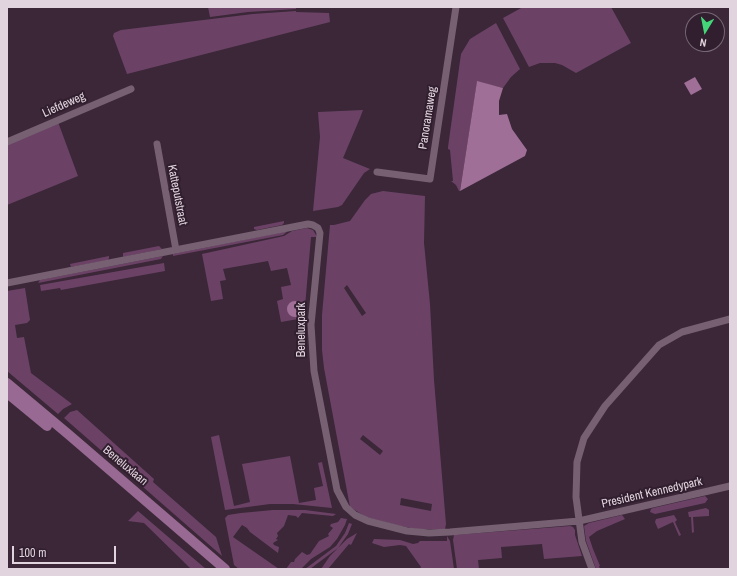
<!DOCTYPE html>
<html>
<head>
<meta charset="utf-8">
<style>
	body { margin:0 }
	#map { position:relative; width:737px; height:576px; overflow:hidden; background:#3b2738; font-family:"Archivo Narrow",sans-serif }
	canvas { display:block }
	.frame { position:absolute; inset:0; border:8px solid #e1d4de; pointer-events:none }
	.north { position:absolute; left:685px; top:12px; width:40px; height:40px; box-sizing:border-box; background:#311e2e; border:1px solid #776774; border-radius:50%; rotate:190deg; font-size:11px; font-weight:700; line-height:16px; text-align:center; color:#e1d4de }
	.north::after { content:''; display:block; margin:auto; width:14px; height:18px; background:#44d77a; clip-path:polygon(50% 0,100% 100%,50% 72%,0 100%) }
	.scale { position:absolute; left:12px; top:546px; width:104px; height:18px; box-sizing:border-box; border:2px solid #e1d4de; border-top:0; padding-left:5px; font-size:12px; line-height:14px; white-space:nowrap; color:#e1d4de; -webkit-text-stroke:3px #311e2e; paint-order:stroke }
</style>
</head>
<body>
<div id="map">
<canvas width="737" height="576"></canvas>
<div class="frame"></div>
<div class="north">N</div>
<div class="scale">100 m</div>
</div>
<script>
const ctx = document.querySelector('canvas').getContext('2d');
ctx.lineJoin = 'round';
function paint(path, color) {
  ctx.fillStyle = color;
  ctx.fill(path, 'evenodd');
}
function shape(rows) {
  const path = new Path2D();
  for (const r of rows) {
    if (r.length === 3) {
      path.moveTo(r[0] + r[2], r[1]);
      path.arc(r[0], r[1], r[2], 0, 2 * Math.PI);
      continue;
    }
    path.moveTo(r[0], r[1]);
    for (let i = 2; i < r.length; i += 2) path.lineTo(r[i], r[i + 1]);
  }
  return path;
}
function stroke(path, color, width, dash) {
  ctx.strokeStyle = color;
  ctx.lineWidth = width;
  ctx.lineCap = dash ? 'butt' : 'round';
  ctx.setLineDash(dash || []);
  ctx.stroke(path);
}
function write(font, color, halo, rows, align = 'center') {
  ctx.font = font + ' "Archivo Narrow",sans-serif';
  ctx.lineWidth = 4;
  ctx.setLineDash([]);
  ctx.textBaseline = 'middle';
  ctx.strokeStyle = halo;
  ctx.fillStyle = color;
  for (const [text, x, y, turn = 0] of rows) {
    ctx.save();
    ctx.translate(x, y);
    ctx.rotate((+turn || 0) * Math.PI / 180);
    ctx.textAlign = isNaN(turn) ? turn : align;
    if (halo) ctx.strokeText(text, 0, 0);
    ctx.fillText(text, 0, 0);
    ctx.restore();
  }
}
paint(shape([
	[208,7,296,7,296,9,248,12,210,17],
	[523,7,611,7,631,43,576,73,562,65,555,63,540,63,529,67,503,18],
	[296,11,296,12,329,13,330,22,127,74,113,36,114,33,121,30,253,14],
	[496,23,520,69,511,77,503,88,477,82,460,191,459,191,456,185,451,181,453,181,450,150,448,149,448,147,461,54,470,39],
	[363,110,360,118,343,158,370,169,364,173,342,205,338,207,313,211,320,137,318,112],
	[58,122,78,176,7,205,7,145],
	[383,191,425,196,424,243,430,304,434,380,446,524,445,529,416,529,400,526,366,517,350,507,324,368,322,350,322,315,330,225,334,225,350,221,365,200,371,194],
	[347,285,366,313,362,316,344,288],
	[363,435,383,451,380,455,360,439],
	[401,498,432,504,431,511,400,505],
	[284,221,284,223,282,225,257,230,254,229,254,227],
	[307,228,313,230,316,235,316,237,311,237,304,318,281,322,277,301,283,299,281,287,291,285,287,268,271,271,268,261,223,269,226,280,220,281,223,299,211,301,202,254,284,236,292,231],
	[288,231,283,235,173,256,173,254],
	[159,246,162,249,123,257,123,253],
	[109,256,109,258,108,260,71,267,70,264],
	[163,256,161,259,38,283,40,280],
	[164,263,165,271,61,290,60,288,41,291,40,285],
	[25,288,30,320,27,323,15,325,17,338,24,337,31,373,72,404,63,409,58,414,7,371,7,291],
	[77,410,154,479,153,482,216,537,222,556,64,418,70,412],
	[219,435,234,506,250,502,242,464,290,456,299,503,316,500,314,488,323,486,318,463,322,462,332,508,293,504,270,504,225,510,211,437],
	[705,496,708,499,705,503,655,514,650,512,651,509,653,508],
	[706,508,709,510,709,516,693,517,694,532,692,533,691,517,689,517,688,512],
	[273,510,305,510,336,514,333,516,302,513,298,518,296,516,288,515,284,526,277,533,278,536,276,539,278,540,273,543,274,545,279,547,278,553,250,532,247,528,242,525,233,537,279,569,239,569,234,565,225,518,228,515,241,513],
	[138,511,173,541,206,569,191,569,144,523,128,521],
	[622,515,625,519,597,531,589,537,593,549,600,566,599,566,600,569,596,569,586,541,584,526,589,523],
	[674,515,677,520,675,522,681,535,679,536,673,522,658,529,655,522,656,519],
	[341,518,347,519,345,525,337,539,330,547,311,559,301,569,286,569,291,562,294,562,295,559,302,552,307,555,310,554,319,541,329,536,328,534,333,528,330,526,331,524,338,522],
	[349,523,352,524,348,534,338,548,310,569,305,569,336,546,345,533],
	[570,526,573,527,575,530,575,535,582,556,544,559,542,544,501,547,502,558,478,560,479,569,457,569,453,540,454,535],
	[357,533,351,545,349,544,328,569,321,569,330,556,347,539],
	[447,536,450,541,454,569,420,569,421,567,406,546,400,545,384,547,372,543,374,539,400,540,413,544,418,543,420,541,447,541]
]), '#6b4266');
paint(shape([
	[695,77,702,89,691,95,684,83],
	[477,81,503,88,499,101,499,115,507,114,512,129,527,150,525,156,460,191],
	[295,309,8]
]), '#9f6f98');
stroke(shape([
	[7,142,131,89],
	[157,144,176,250],
	[377,172,430,179,456,7],
	[7,283,308,224,313,225,318,228,320,233,311,325,314,371,337,490,346,507,355,515,368,521,407,531,429,533,450,532,579,521,730,486],
	[592,569,582,542,576,497,577,462,584,438,605,406,659,345,682,332,730,319]
]), '#766072', 7);
stroke(shape([
	[7,383,68,434,225,569],
	[7,393,47,426]
]), '#986992', 10);
write('12px', '#e1d4de', '#311e2e', [
	["Liefdeweg",64,105,-24],
	["Panoramaweg",428,118,-81],
	["Katteputstraat",177,195,79],
	["Beneluxpark",302,330,-90],
	["Beneluxlaan",125,466,40],
	["President Kennedypark",652,493,-13]
]);
</script>
</body>
</html>
